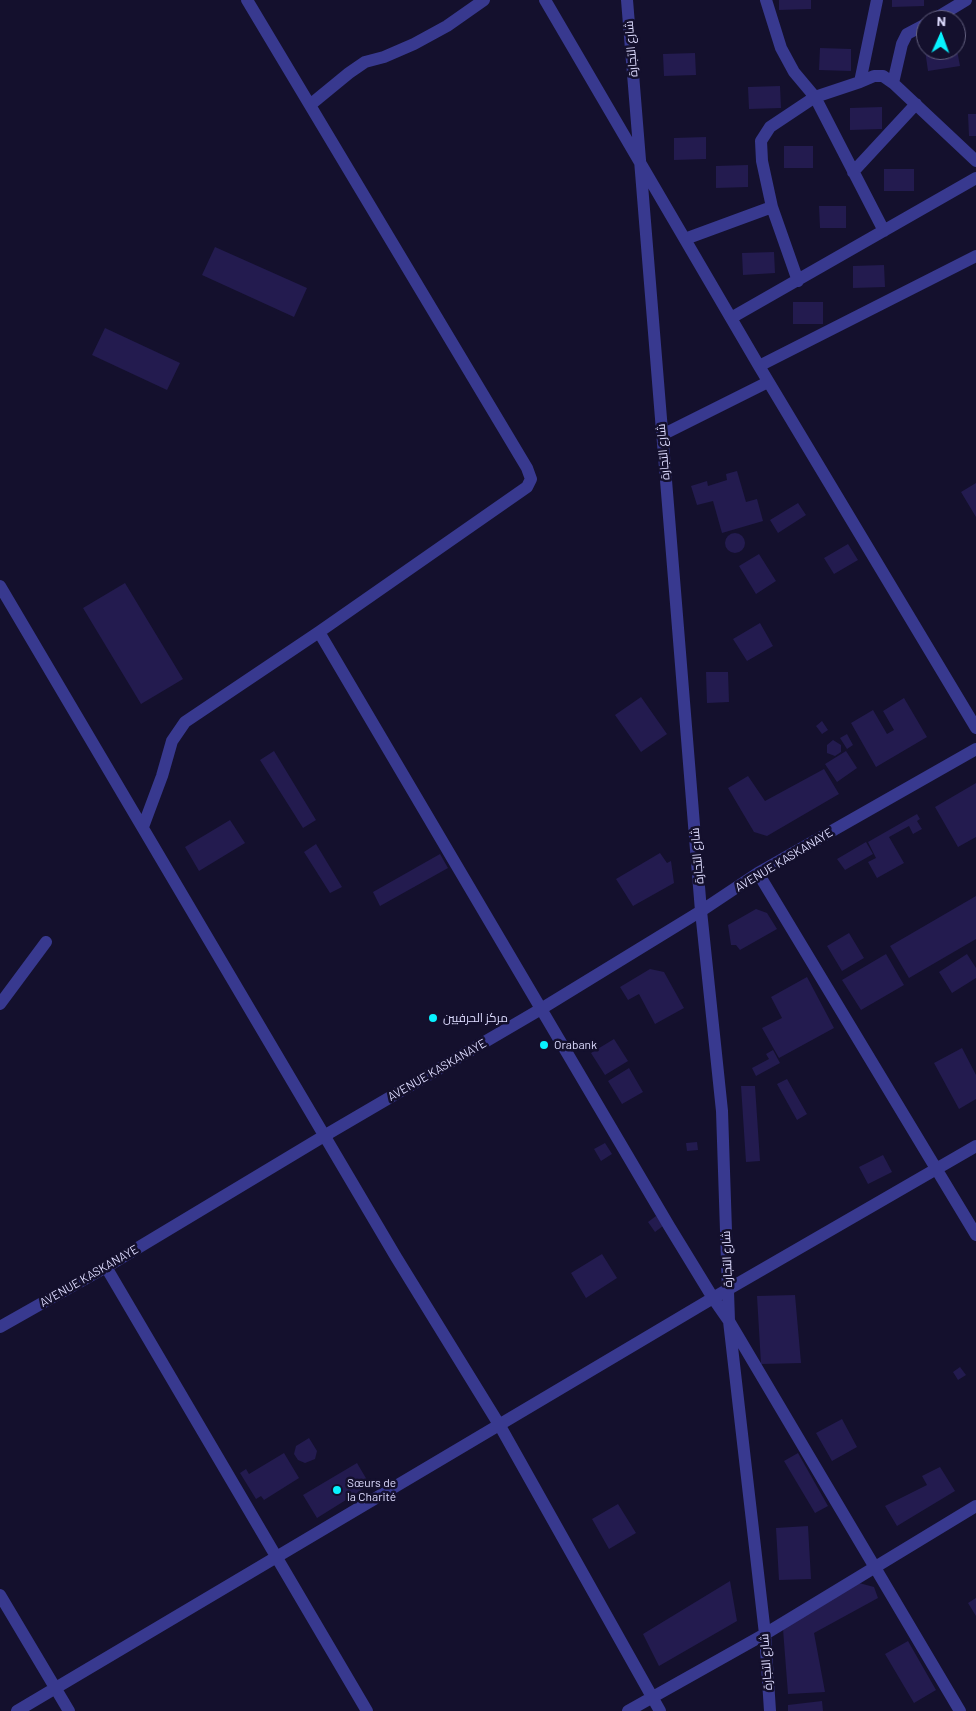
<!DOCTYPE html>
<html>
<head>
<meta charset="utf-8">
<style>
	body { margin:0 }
	#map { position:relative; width:976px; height:1711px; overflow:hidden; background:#14102d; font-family:Barlow,sans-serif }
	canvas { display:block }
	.north { position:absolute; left:916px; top:10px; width:50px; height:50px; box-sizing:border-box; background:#14102d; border:1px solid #656281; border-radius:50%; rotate:2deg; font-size:14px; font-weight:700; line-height:20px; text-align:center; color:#dedcff }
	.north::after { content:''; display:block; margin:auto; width:18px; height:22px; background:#08f2ff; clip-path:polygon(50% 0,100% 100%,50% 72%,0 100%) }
</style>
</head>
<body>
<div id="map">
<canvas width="976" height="1711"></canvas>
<div class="north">N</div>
</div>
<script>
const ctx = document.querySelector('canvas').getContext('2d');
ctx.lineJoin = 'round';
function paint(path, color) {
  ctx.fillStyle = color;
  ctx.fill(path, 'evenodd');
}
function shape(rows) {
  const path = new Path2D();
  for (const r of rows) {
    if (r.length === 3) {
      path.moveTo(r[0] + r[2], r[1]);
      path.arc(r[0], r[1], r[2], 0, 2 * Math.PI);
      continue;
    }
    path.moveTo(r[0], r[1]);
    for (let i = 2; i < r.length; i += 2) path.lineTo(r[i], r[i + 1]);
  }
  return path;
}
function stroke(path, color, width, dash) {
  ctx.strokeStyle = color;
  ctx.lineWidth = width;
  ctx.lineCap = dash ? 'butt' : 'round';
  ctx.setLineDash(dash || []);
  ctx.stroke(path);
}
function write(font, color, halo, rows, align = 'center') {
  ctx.font = font + ' Barlow,Cairo,sans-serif';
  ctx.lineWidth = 5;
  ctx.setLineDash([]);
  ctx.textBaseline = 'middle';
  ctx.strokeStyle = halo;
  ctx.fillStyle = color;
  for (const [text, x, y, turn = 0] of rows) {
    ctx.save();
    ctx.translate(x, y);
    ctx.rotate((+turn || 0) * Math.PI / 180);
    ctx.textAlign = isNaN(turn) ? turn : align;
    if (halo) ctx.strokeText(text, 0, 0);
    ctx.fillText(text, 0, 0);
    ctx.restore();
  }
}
paint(shape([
	[779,0,811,0,811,9,779,10],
	[892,0,924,0,924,6,892,7],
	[820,48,851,49,851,71,819,70],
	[925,50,957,50,960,66,928,71],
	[695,53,696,75,664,76,663,54],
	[780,86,781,108,749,109,748,87],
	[882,107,882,129,850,130,850,108],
	[968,114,976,114,976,136,969,136],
	[706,137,706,159,674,160,674,138],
	[784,146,813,146,813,168,784,168],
	[748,165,748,187,716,188,716,166],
	[884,169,914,169,914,191,884,191],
	[819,206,846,206,846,228,820,228],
	[215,247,307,288,294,317,202,275],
	[774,252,775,273,743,275,742,253],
	[884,265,885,287,853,288,853,266],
	[793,302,823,302,823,324,793,324],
	[105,328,180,363,167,390,92,355],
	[737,471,746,502,757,499,763,521,722,533,713,501,697,505,691,486,707,481,708,486,727,480,726,474],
	[976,483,976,517,961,492],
	[798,503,806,515,778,533,770,520],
	[735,543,10],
	[848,544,858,560,834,574,824,558],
	[759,554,776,581,756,594,739,566],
	[125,583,183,679,141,704,83,608],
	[760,623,773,646,747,661,733,639],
	[706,672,728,672,729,702,707,703],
	[641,697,667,734,641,752,615,715],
	[904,698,927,737,876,767,851,723,873,710,887,734,894,730,883,711],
	[822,721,828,730,822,734,816,726],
	[847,734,853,745,847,749,840,738],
	[833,740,841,745,841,752,835,756,827,753,827,745],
	[274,751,316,820,303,828,260,760],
	[846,751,857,768,837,782,825,764],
	[824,769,839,794,767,836,754,832,728,788,748,776,765,801],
	[976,783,976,837,958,847,935,807],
	[917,814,920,819,917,821,922,829,913,834,909,826,889,837,904,863,877,878,868,862,876,858,868,842],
	[230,820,245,843,199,871,185,847],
	[866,842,873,854,845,870,837,859],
	[316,844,342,887,330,893,304,852],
	[660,853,667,863,671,861,674,883,633,906,616,879],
	[440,854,448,868,380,906,373,892],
	[976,896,976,939,909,978,890,946],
	[756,909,767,913,777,929,740,950,736,945,731,945,728,925],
	[849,933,864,958,842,971,827,946],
	[886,954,904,985,861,1010,842,980],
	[967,954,976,968,976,978,952,993,939,972],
	[650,969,664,972,684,1008,655,1024,639,994,628,1000,620,987],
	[807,977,834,1028,779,1058,762,1028,782,1018,771,997],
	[614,1039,628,1061,605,1075,591,1053],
	[962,1048,976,1075,976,1099,959,1109,934,1063],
	[773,1050,780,1063,756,1076,752,1068,769,1059,766,1054],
	[629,1068,643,1092,622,1104,608,1081],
	[787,1079,807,1114,797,1120,777,1084],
	[741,1086,755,1086,760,1161,746,1162],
	[697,1142,698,1150,687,1151,686,1143],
	[605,1143,612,1154,601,1161,594,1149],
	[883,1155,892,1172,868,1184,859,1167],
	[656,1216,663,1226,655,1232,648,1222],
	[602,1254,617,1278,586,1298,571,1273],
	[795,1295,801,1363,761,1364,757,1296],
	[960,1367,966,1375,958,1380,953,1372],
	[842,1419,857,1447,832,1461,816,1433],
	[309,1438,317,1451,315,1459,305,1463,298,1460,294,1454,296,1446],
	[284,1453,299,1478,264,1500,261,1496,256,1499,240,1473,246,1469,249,1474],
	[798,1453,828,1506,815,1513,784,1461],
	[357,1463,370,1485,317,1518,303,1495],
	[940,1467,955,1491,897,1526,885,1506,927,1485,922,1476],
	[618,1504,636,1533,609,1549,592,1519],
	[808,1526,811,1579,779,1580,776,1528],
	[730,1581,737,1621,659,1666,643,1634],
	[859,1583,874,1587,878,1598,814,1633,825,1692,788,1694,783,1629],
	[976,1598,976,1616,968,1603],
	[908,1641,936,1690,914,1703,885,1654],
	[822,1701,823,1711,788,1711,788,1705]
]), '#231b4f');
stroke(shape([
	[545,0,759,366,976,728],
	[627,0,701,911,722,1111,729,1321,765,1634,770,1711],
	[766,0,781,48,794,72,815,97,884,231],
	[933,20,966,0],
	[860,82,877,0],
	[893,83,902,44,907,34,926,24],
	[310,105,349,73,365,62,384,57,414,44,447,26,484,0],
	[853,172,916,104],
	[685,239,772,207],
	[798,281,772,207,762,161,761,141,770,127,815,97,860,82,874,76,883,76,893,83,976,161],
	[731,318,976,178],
	[759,366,976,256],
	[662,435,768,382],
	[0,586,396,1257,500,1426,660,1711],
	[319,632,669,1226,713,1298,729,1321,960,1711],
	[143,827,162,776,172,741,185,722,319,632,527,487,531,479,527,468,247,0],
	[758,873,976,1235],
	[0,1004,46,942],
	[106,1267,367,1711],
	[0,1327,106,1267,324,1136,541,1009,701,911,758,873,976,749],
	[0,1595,69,1711],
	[17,1711,713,1298,976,1146],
	[628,1711,765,1634,976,1506]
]), '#38398f', 12);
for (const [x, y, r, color] of [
	[433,1018,5,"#08f2ff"],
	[544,1045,5,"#08f2ff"],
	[337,1490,5,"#08f2ff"]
]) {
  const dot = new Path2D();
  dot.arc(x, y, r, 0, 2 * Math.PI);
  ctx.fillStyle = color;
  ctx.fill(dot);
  stroke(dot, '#14102d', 2);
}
write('12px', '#dedcff', '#14102d', [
	["شارع التجارة",631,49,-95],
	["شارع التجارة",663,452,-95],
	["شارع التجارة",697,856,-95],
	["AVENUE KASKANAYE",784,860,-31],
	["AVENUE KASKANAYE",437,1070,-30],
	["شارع التجارة",727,1259,-92],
	["AVENUE KASKANAYE",89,1276,-30],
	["شارع التجارة",766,1662,-94]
]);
write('12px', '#dedcff', '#14102d', [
	["مركز الحرفيين",443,1018],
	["Orabank",554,1045],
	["Sœurs de",347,1483],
	["la Charité",347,1497]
], 'left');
</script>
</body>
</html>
